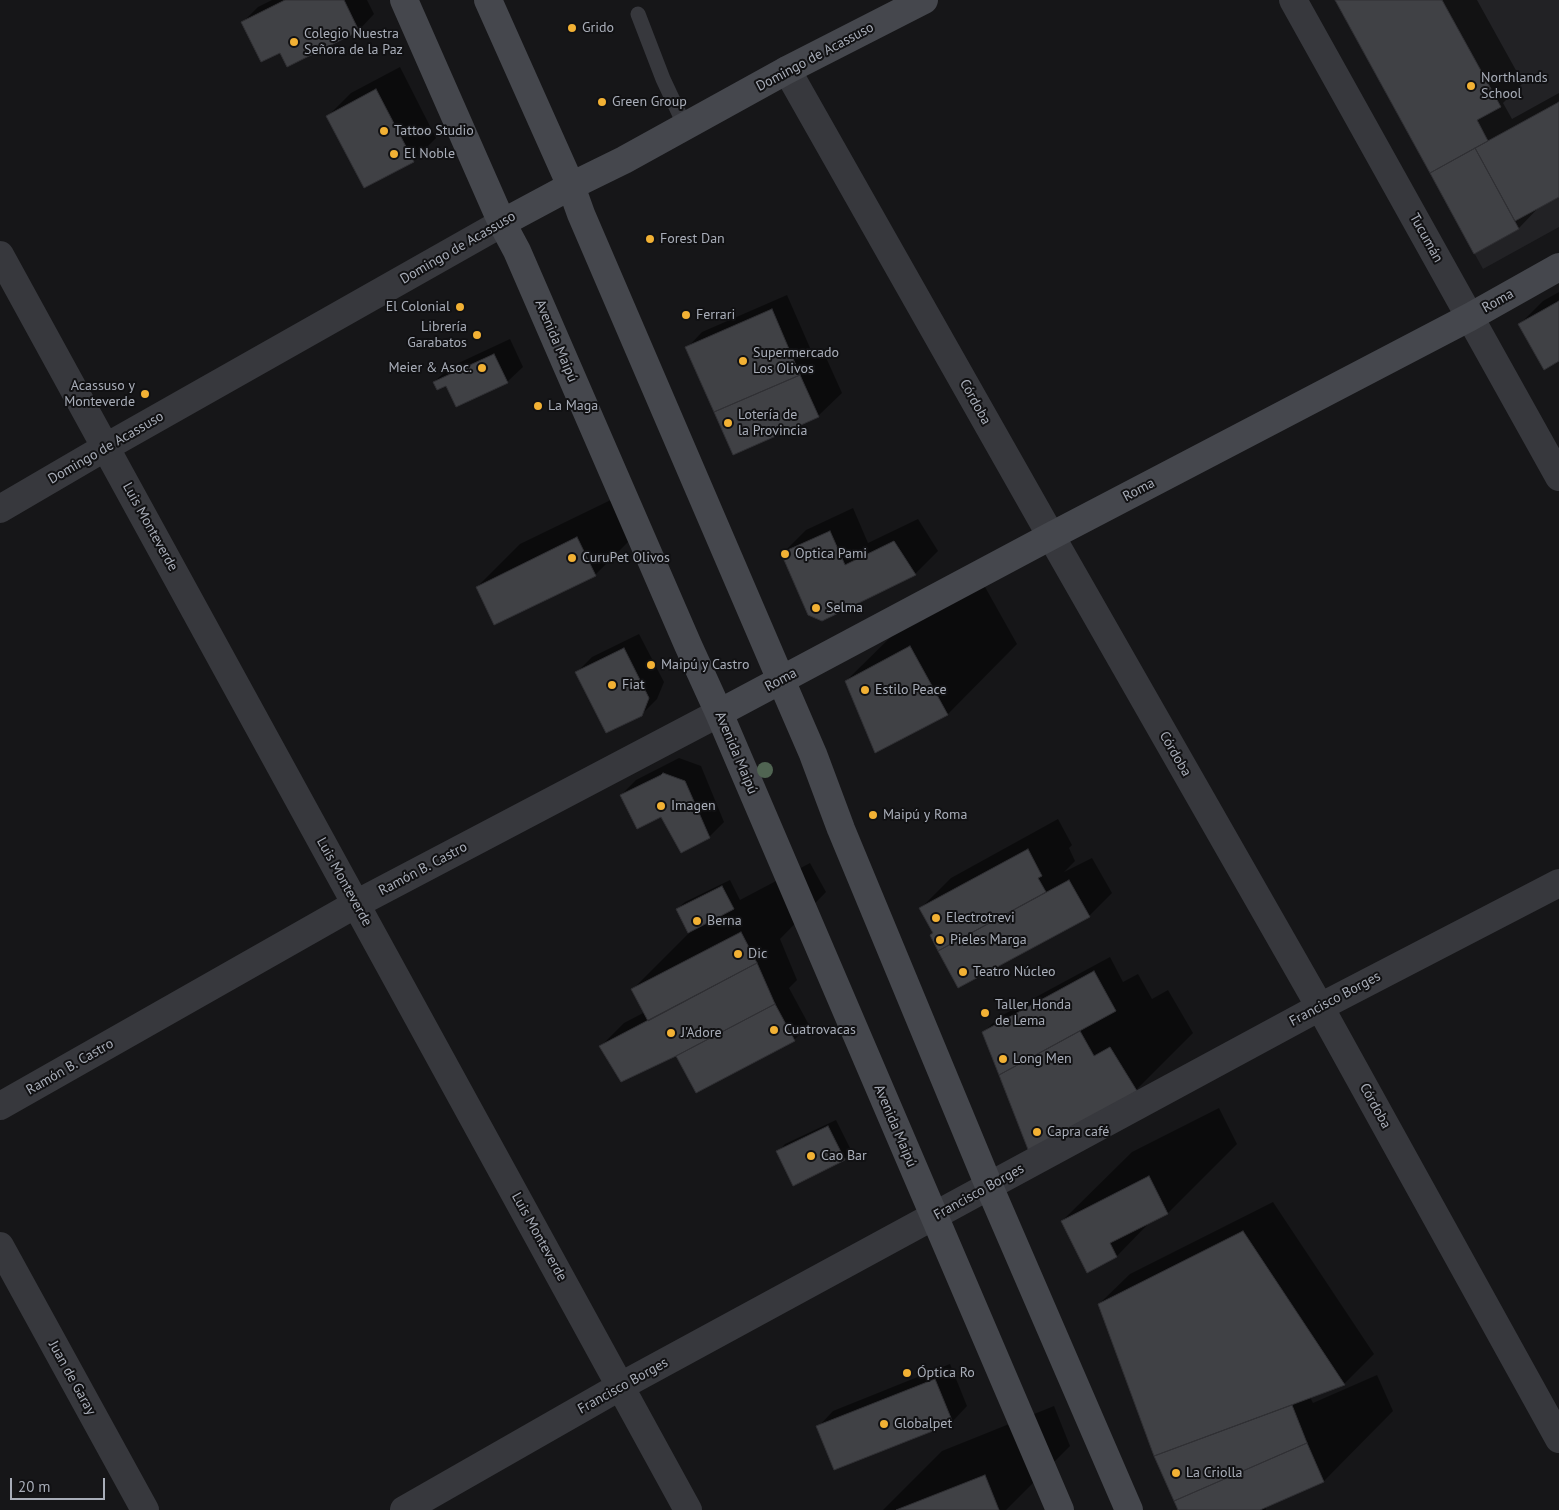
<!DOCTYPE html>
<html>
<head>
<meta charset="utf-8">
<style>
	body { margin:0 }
	#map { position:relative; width:1559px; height:1510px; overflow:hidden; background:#161618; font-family:"PT Sans",sans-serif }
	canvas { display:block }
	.scale { position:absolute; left:10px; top:1478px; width:95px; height:22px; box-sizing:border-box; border:2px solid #a8adb8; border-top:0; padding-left:6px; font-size:15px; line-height:18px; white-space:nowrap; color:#a8adb8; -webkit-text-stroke:4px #111113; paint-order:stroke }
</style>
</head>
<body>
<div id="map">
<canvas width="1559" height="1510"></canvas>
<div class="scale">20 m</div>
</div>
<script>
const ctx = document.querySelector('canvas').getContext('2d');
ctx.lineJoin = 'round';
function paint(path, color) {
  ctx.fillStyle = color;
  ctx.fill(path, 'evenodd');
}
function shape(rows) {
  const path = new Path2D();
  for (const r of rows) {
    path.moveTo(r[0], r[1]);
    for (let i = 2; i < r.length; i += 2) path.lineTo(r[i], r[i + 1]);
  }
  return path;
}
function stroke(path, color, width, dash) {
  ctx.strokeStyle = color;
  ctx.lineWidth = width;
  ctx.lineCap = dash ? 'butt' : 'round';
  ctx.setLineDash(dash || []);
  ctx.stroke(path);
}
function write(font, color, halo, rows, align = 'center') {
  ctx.font = font + ' "PT Sans",sans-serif';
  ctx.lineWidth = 4;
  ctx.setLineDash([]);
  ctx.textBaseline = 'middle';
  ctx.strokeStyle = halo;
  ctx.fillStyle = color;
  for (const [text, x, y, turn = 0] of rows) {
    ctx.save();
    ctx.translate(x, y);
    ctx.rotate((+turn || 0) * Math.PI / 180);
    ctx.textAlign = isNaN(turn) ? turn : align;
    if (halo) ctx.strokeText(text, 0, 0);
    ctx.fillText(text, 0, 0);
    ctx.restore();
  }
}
paint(shape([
	[1335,0,1559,0,1559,227,1483,269]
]), '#222225');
paint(shape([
	[272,0,367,0,374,14,359,30,287,65,280,51,242,23,258,7],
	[1336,0,1477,0,1523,83,1503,103,1512,119,1559,93,1559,195,1541,205,1519,228,1475,252],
	[400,67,436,138,413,161,365,187,328,116,351,93],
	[1559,292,1559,360,1520,324,1543,301],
	[787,295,814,357,824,353,842,393,818,416,734,453,687,348,702,332],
	[510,339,523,367,507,382,446,385,434,382,450,367],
	[621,495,638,532,595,575,477,587,520,544],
	[853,508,868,543,918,519,938,551,915,574,822,619,783,553,806,530],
	[980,578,1017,644,948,714,876,752,846,681,916,612],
	[639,634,664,682,657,699,641,715,577,672,592,657],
	[679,758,701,766,724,822,709,837,621,795,636,780],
	[1058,819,1072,845,1069,848,1075,861,1064,872,1092,858,1112,893,1089,916,959,986,939,950,934,933,921,908,951,878],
	[810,863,826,892,780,939,797,980,789,988,809,1025,794,1040,678,1056,601,1046,624,1023,645,1012,633,989,689,933,677,909,685,902,730,880,740,900],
	[1110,957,1123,982,1138,974,1152,999,1168,990,1193,1033,1136,1090,1030,1150,983,1033,999,1017],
	[1219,1108,1237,1144,1168,1213,1151,1221,1117,1256,1087,1271,1062,1221,1132,1152],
	[836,1120,852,1152,844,1159,778,1152,785,1144],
	[1273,1202,1374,1354,1344,1384,1310,1397,1313,1403,1377,1375,1393,1411,1324,1481,1265,1507,1266,1510,1179,1510,1156,1456,1099,1304,1130,1274],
	[950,1364,967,1406,952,1422,818,1427,833,1411],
	[1054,1406,1070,1446,1006,1510,883,1510,942,1451]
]), '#0007');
const building = shape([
	[285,0,344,0,359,31,287,67,280,53,261,62,241,22,285,0],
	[1335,0,1442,0,1501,107,1477,120,1488,141,1430,173,1335,0],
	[376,89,414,162,364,188,326,116,376,89],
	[1559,102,1559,197,1515,221,1475,148,1559,102],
	[1475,148,1519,229,1474,254,1430,173,1475,148],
	[1559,301,1559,361,1544,370,1518,324,1559,301],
	[772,309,800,375,714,412,685,347,772,309],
	[494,354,508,383,456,407,446,386,437,390,433,382,494,354],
	[800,375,819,417,733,455,714,412,800,375],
	[830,531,845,565,894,541,916,575,822,621,808,615,781,553,830,531],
	[577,537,596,576,494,625,476,587,577,537],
	[910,646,948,715,875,753,845,681,910,646],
	[624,648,649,698,642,716,606,733,575,672,624,648],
	[663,773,685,781,710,838,681,853,661,817,637,829,620,795,661,775,663,773],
	[1028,849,1042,876,1038,878,1046,892,938,951,930,935,933,933,919,908,1028,849],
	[1069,880,1090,917,958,988,938,951,1069,880],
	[722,886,734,909,688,933,676,909,722,886],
	[741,932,757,963,648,1021,631,989,741,932],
	[757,963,775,1004,676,1056,621,1082,599,1046,757,963],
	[1094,971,1116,1011,999,1075,982,1032,1094,971],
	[775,1004,795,1041,696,1093,676,1056,775,1004],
	[1080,1031,1094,1056,1110,1047,1137,1091,1029,1152,999,1075,1080,1031],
	[828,1126,845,1160,793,1186,776,1151,828,1126],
	[1149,1176,1168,1214,1110,1243,1117,1257,1087,1273,1061,1221,1149,1176],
	[1243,1231,1345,1385,1154,1456,1098,1304,1243,1231],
	[935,1379,953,1423,834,1470,816,1426,935,1379],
	[1292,1405,1307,1443,1174,1501,1154,1456,1292,1405],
	[1307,1443,1324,1482,1260,1510,1178,1510,1174,1501,1307,1443],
	[985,1475,999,1510,896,1510,985,1475]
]);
paint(building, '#404145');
stroke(building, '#303034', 1);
stroke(shape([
	[638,14,663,79,685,126]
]), '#37383d', 15);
stroke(shape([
	[1293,0,1559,477],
	[787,70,1051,536,1320,1007,1559,1439],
	[0,255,688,1510],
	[0,509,106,447,502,223],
	[0,1106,356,904,719,713],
	[0,1246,145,1510],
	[404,1510,621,1386,989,1186,1320,1007,1559,883]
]), '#37383d', 28);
stroke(shape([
	[404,0,502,223,517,251,688,645,719,713,1060,1510],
	[488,0,571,186,581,214,781,680,813,754,841,829,989,1186,1129,1510],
	[502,223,571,186,624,160,787,70,924,0],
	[719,713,1051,536,1470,317,1559,267]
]), '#45474d', 28);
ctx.fillStyle = '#506452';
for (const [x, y] of [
	[765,770]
]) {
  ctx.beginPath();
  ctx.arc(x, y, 8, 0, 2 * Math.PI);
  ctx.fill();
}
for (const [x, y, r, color] of [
	[572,28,5,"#f2b134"],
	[294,42,5,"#f2b134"],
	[1471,86,5,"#f2b134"],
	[602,102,5,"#f2b134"],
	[384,131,5,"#f2b134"],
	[394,154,5,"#f2b134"],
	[650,239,5,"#f2b134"],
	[460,307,5,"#f2b134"],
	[686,315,5,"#f2b134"],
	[477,335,5,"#f2b134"],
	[743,361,5,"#f2b134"],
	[482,368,5,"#f2b134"],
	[145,394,5,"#f2b134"],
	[538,406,5,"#f2b134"],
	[728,423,5,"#f2b134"],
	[785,554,5,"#f2b134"],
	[572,558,5,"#f2b134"],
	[816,608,5,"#f2b134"],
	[651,665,5,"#f2b134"],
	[612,685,5,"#f2b134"],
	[865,690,5,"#f2b134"],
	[661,806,5,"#f2b134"],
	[873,815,5,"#f2b134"],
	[936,918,5,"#f2b134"],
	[697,921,5,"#f2b134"],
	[940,940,5,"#f2b134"],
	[738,954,5,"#f2b134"],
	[963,972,5,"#f2b134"],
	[985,1013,5,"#f2b134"],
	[774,1030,5,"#f2b134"],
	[671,1033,5,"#f2b134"],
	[1003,1059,5,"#f2b134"],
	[1037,1132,5,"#f2b134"],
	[811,1156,5,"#f2b134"],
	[907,1373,5,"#f2b134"],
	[884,1424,5,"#f2b134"],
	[1176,1473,5,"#f2b134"]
]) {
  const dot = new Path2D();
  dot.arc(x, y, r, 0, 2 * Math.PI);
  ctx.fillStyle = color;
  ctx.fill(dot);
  stroke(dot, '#111113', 2);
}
write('14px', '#a8adb8', '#111113', [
	["Grido",582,28],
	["Colegio Nuestra",304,34],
	["Señora de la Paz",304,50],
	["Northlands",1481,78],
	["School",1481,94],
	["Green Group",612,102],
	["Tattoo Studio",394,131],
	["El Noble",404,154],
	["Forest Dan",660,239],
	["El Colonial",450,307,"right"],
	["Ferrari",696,315],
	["Librería",467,327,"right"],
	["Garabatos",467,343,"right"],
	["Supermercado",753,353],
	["Los Olivos",753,369],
	["Meier & Asoc.",472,368,"right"],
	["Acassuso y",135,386,"right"],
	["Monteverde",135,402,"right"],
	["La Maga",548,406],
	["Lotería de",738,415],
	["la Provincia",738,431],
	["Optica Pami",795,554],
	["CuruPet Olivos",582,558],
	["Selma",826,608],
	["Maipú y Castro",661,665],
	["Fiat",622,685],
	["Estilo Peace",875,690],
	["Imagen",671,806],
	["Maipú y Roma",883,815],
	["Electrotrevi",946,918],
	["Berna",707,921],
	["Pieles Marga",950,940],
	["Dic",748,954],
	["Teatro Núcleo",973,972],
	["Taller Honda",995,1005],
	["de Lema",995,1021],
	["Cuatrovacas",784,1030],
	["J'Adore",681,1033],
	["Long Men",1013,1059],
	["Capra café",1047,1132],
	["Cao Bar",821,1156],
	["Óptica Ro",917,1373],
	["Globalpet",894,1424],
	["La Criolla",1186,1473]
], 'left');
write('14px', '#a8adb8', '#111113', [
	["Domingo de Acassuso",815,57,-28],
	["Tucumán",1426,238,61],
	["Domingo de Acassuso",458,248,-30],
	["Roma",1498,301,-29],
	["Avenida Maipú",556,341,67],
	["Córdoba",975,402,61],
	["Domingo de Acassuso",106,448,-30],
	["Roma",1139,490,-28],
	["Luis Monteverde",150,527,61],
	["Roma",781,680,-28],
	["Avenida Maipú",736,753,67],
	["Córdoba",1175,754,60],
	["Ramón B. Castro",423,869,-28],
	["Luis Monteverde",344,882,61],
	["Francisco Borges",1335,999,-28],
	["Ramón B. Castro",70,1067,-30],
	["Córdoba",1375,1106,61],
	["Avenida Maipú",895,1126,67],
	["Francisco Borges",979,1192,-29],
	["Luis Monteverde",539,1237,61],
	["Juan de Garay",72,1378,61],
	["Francisco Borges",623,1386,-29]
]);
</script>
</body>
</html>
